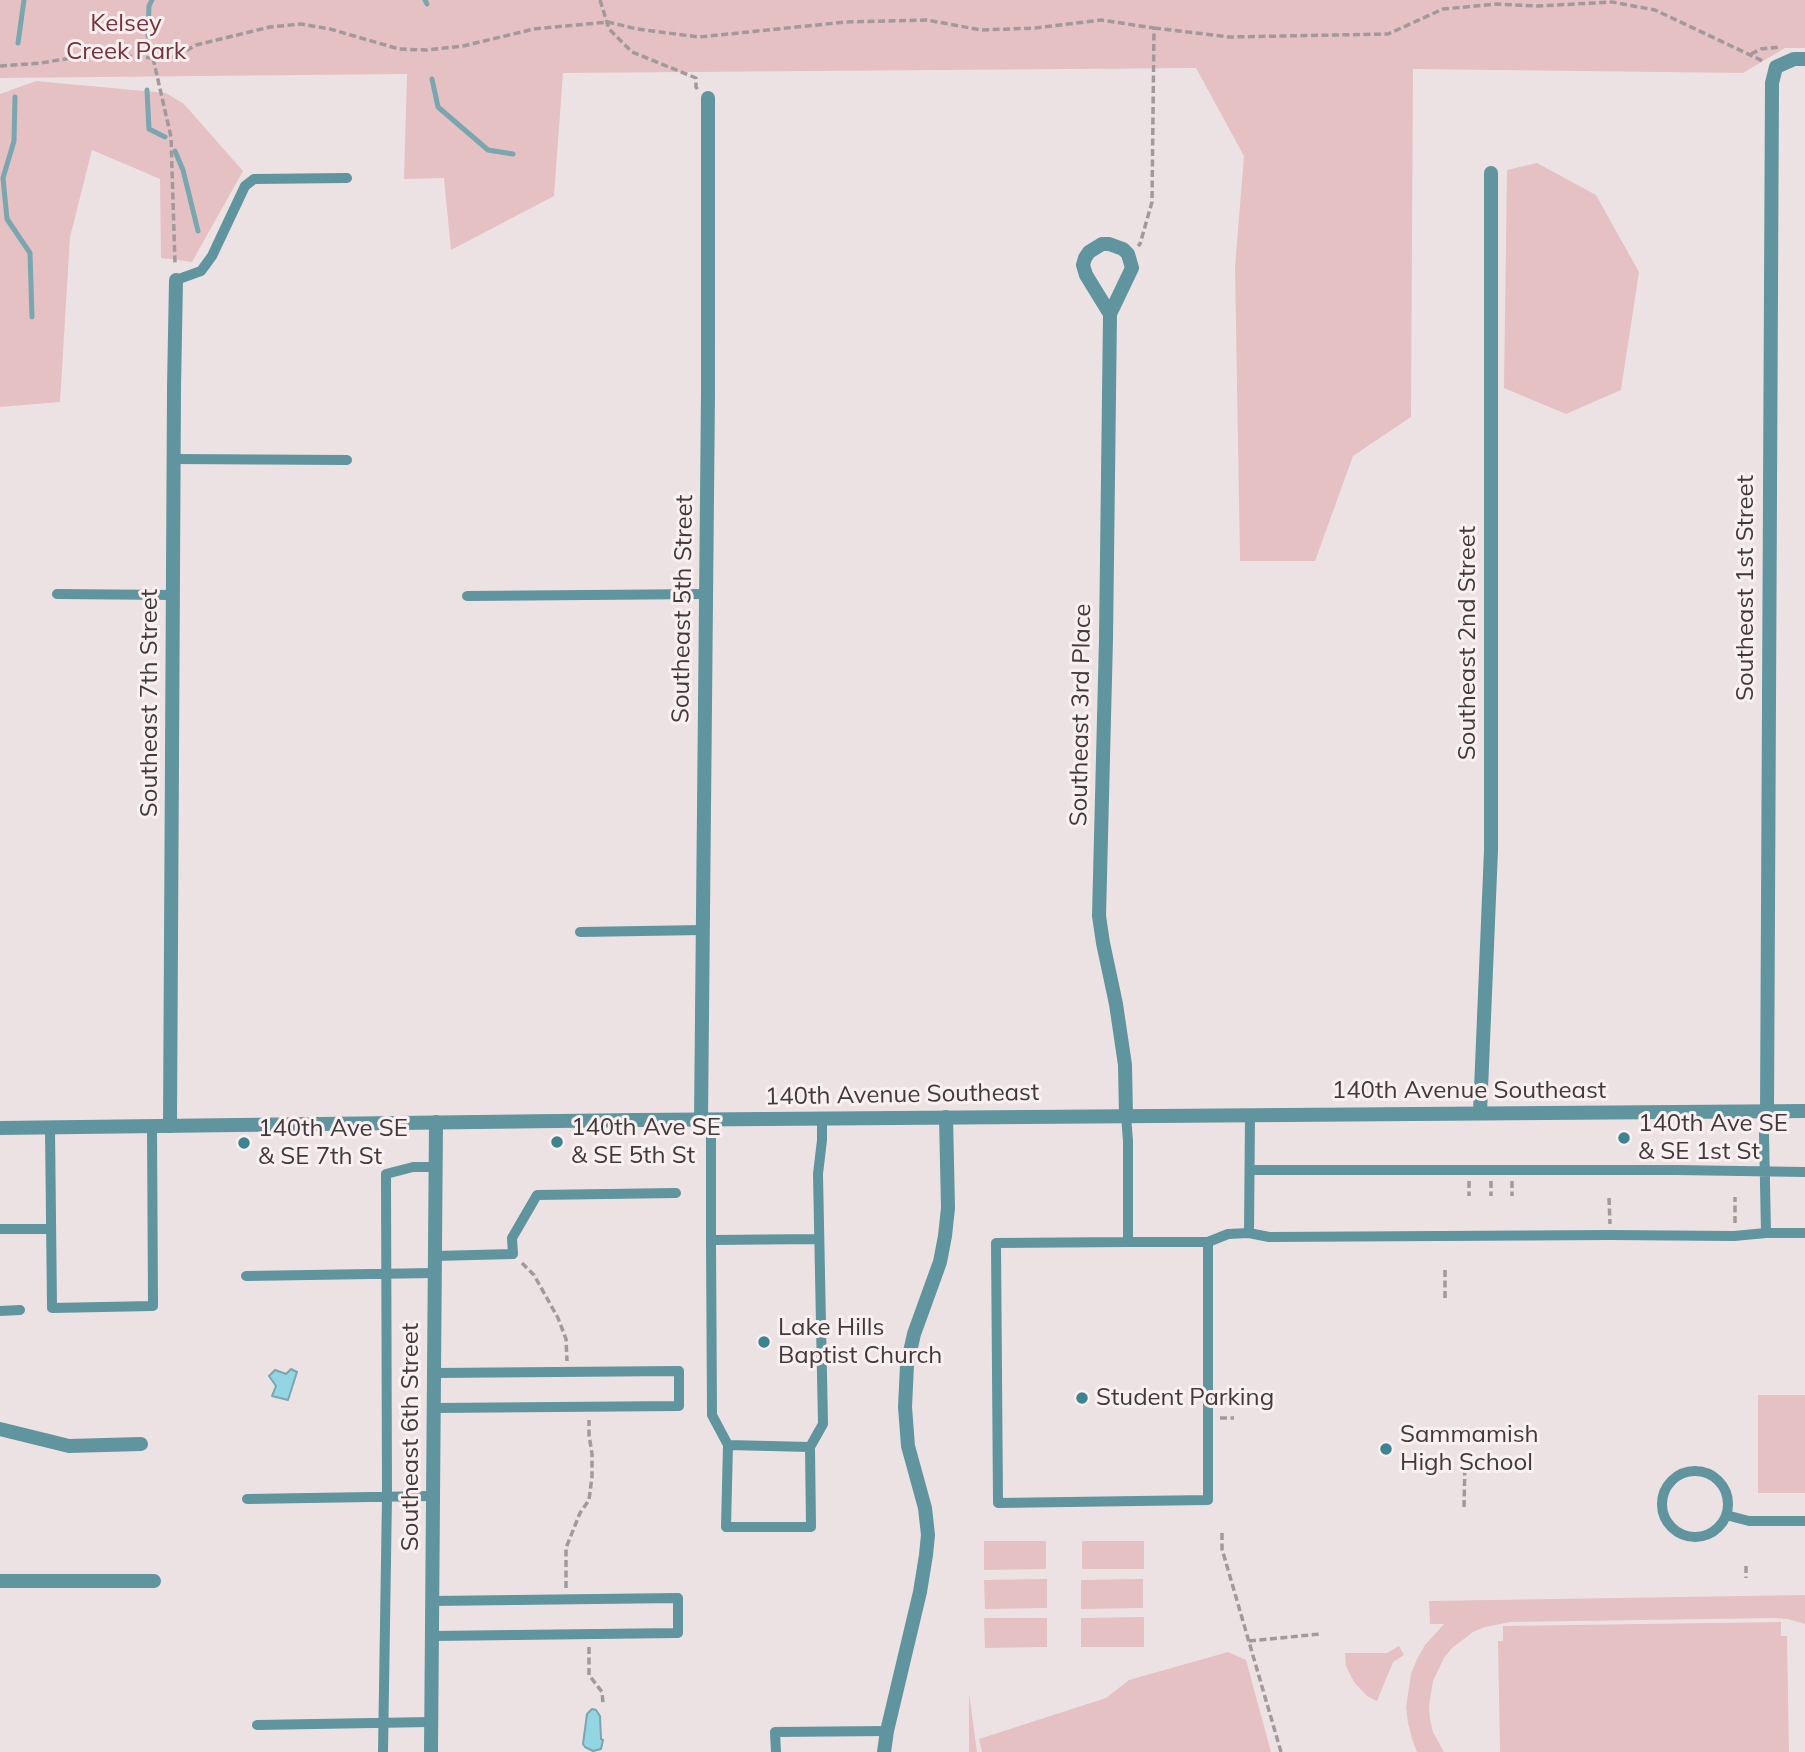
<!DOCTYPE html>
<html>
<head>
<meta charset="utf-8">
<style>
	body { margin:0 }
	canvas { display:block; background:#ede2e3 }
</style>
</head>
<body>
<canvas width="1805" height="1752"></canvas>
<script>
const ctx = document.querySelector('canvas').getContext('2d');
ctx.lineJoin = 'round';
function paint(path, color) {
  ctx.fillStyle = color;
  ctx.fill(path, 'evenodd');
}
function shape(rows) {
  const path = new Path2D();
  for (const r of rows) {
    if (r.length === 3) {
      path.moveTo(r[0] + r[2], r[1]);
      path.arc(r[0], r[1], r[2], 0, 2 * Math.PI);
      continue;
    }
    path.moveTo(r[0], r[1]);
    for (let i = 2; i < r.length; i += 2) path.lineTo(r[i], r[i + 1]);
  }
  return path;
}
function stroke(path, color, width, dash) {
  ctx.strokeStyle = color;
  ctx.lineWidth = width;
  ctx.lineCap = dash ? 'butt' : 'round';
  ctx.setLineDash(dash || []);
  ctx.stroke(path);
}
function write(font, color, halo, rows, align = 'center') {
  ctx.font = font + ' Mulish,sans-serif';
  ctx.lineWidth = 6;
  ctx.setLineDash([]);
  ctx.textBaseline = 'middle';
  ctx.strokeStyle = halo;
  ctx.fillStyle = color;
  for (const [text, x, y, turn = 0] of rows) {
    ctx.save();
    ctx.translate(x, y);
    ctx.rotate((+turn || 0) * Math.PI / 180);
    ctx.textAlign = isNaN(turn) ? turn : align;
    if (halo) ctx.strokeText(text, 0, 0);
    ctx.fillText(text, 0, 0);
    ctx.restore();
  }
}
paint(shape([
	[0,0,1805,0,1805,48,1785,48,1743,73,1413,69,1411,417,1353,456,1315,561,1240,561,1235,267,1244,156,1196,68,563,73,554,196,451,250,444,178,404,179,407,74,0,78],
	[36,81,166,93,184,104,243,171,192,262,161,258,160,179,92,150,70,237,60,402,0,407,0,94],
	[1537,163,1596,195,1639,272,1621,390,1566,414,1504,388,1507,170],
	[1758,1395,1805,1395,1805,1493,1758,1493],
	[984,1541,1046,1541,1046,1569,984,1570],
	[1082,1541,1144,1541,1144,1569,1082,1569],
	[1047,1579,1047,1608,985,1609,984,1580],
	[1143,1579,1143,1608,1081,1609,1081,1580],
	[1805,1595,1805,1624,1788,1619,1774,1618,1510,1622,1485,1627,1473,1632,1452,1648,1444,1658,1433,1681,1429,1706,1430,1719,1433,1732,1444,1752,1417,1752,1412,1739,1408,1723,1406,1707,1411,1674,1417,1659,1425,1645,1444,1624,1430,1624,1429,1601],
	[1144,1617,1144,1647,1081,1647,1081,1618],
	[984,1618,1047,1618,1047,1647,985,1648],
	[1781,1622,1781,1636,1787,1636,1789,1752,1500,1752,1498,1641,1503,1641,1503,1626],
	[1399,1646,1404,1655,1393,1662,1377,1701,1367,1696,1354,1682,1346,1666,1345,1653,1387,1653],
	[1228,1652,1246,1660,1271,1752,982,1752,979,1739,1106,1698,1129,1680],
	[969,1693,977,1752,969,1752]
]), '#e6c1c3');
const water = shape([
	[291,1369,297,1372,288,1400,272,1396,276,1386,269,1376,275,1370,286,1374,291,1369],
	[592,1709,596,1710,600,1716,601,1739,603,1740,601,1749,593,1751,585,1747,583,1744,587,1714,592,1709]
]);
paint(water, '#93d5e2');
stroke(water, '#7aa6b0', 2);
stroke(shape([
	[425,0,427,4],
	[148,36,149,6,152,0],
	[18,43,24,0],
	[432,79,438,107,488,150,513,154],
	[147,90,149,129,165,137],
	[15,97,14,141,3,178,7,219,30,253,32,317],
	[175,151,183,170,198,231]
]), '#7aa6b0', 5);
stroke(shape([
	[600,0,609,29,632,52,696,78,696,87,698,90],
	[1154,28,1230,37,1388,34,1443,9,1497,4,1538,6,1612,2,1655,10,1763,61],
	[1751,54,1761,49,1780,47],
	[153,58,171,137,175,264],
	[0,66,41,63,95,54,153,58,175,57,196,45,270,27,301,24,330,29,399,49,427,50,463,46,534,29,608,22,637,29,699,37,846,22,927,20,981,30,1035,28,1101,20,1154,28,1152,202,1140,244,1138,246],
	[1469,1181,1469,1196],
	[1491,1181,1491,1196],
	[1512,1181,1512,1196],
	[1609,1198,1610,1224],
	[1735,1223,1735,1197],
	[522,1263,534,1275,558,1318,566,1339,567,1361],
	[1445,1270,1445,1299],
	[1221,1399,1234,1399],
	[1220,1418,1234,1418],
	[1464,1507,1465,1462],
	[1222,1533,1222,1549,1281,1752],
	[1746,1566,1746,1578],
	[566,1588,566,1548,580,1513,589,1500,592,1477,592,1454,589,1435,589,1420],
	[1249,1641,1320,1634],
	[589,1647,589,1675,602,1692,603,1703]
]), '#a1999a', 3.5, [7, 3.5]);
stroke(shape([
	[176,280,201,271,212,256,245,186,254,179,347,178],
	[173,459,347,460],
	[57,594,173,595],
	[467,596,706,594],
	[580,932,703,930],
	[1250,1115,1249,1233,1269,1237,1610,1235,1734,1236,1766,1233,1805,1233],
	[1126,1116,1128,1141,1128,1242,1208,1242,1208,1500,998,1503,996,1243,1128,1242],
	[711,1120,711,1240],
	[50,1128,52,1308,153,1306,152,1126],
	[1250,1170,1676,1170,1805,1172],
	[0,1229,51,1229],
	[1766,1233,1764,1133,1767,1111],
	[1208,1242,1228,1234,1249,1233],
	[435,1256,513,1254,512,1238,537,1195,676,1193],
	[246,1276,434,1273],
	[0,1311,20,1310],
	[434,1408,679,1406,679,1371,434,1373],
	[728,1445,726,1527,811,1527,810,1447,823,1424,818,1174,822,1140,822,1119],
	[810,1447,728,1445,712,1415,711,1240,819,1239],
	[1695,1504,33],
	[247,1499,433,1496],
	[1726,1515,1749,1521,1805,1521],
	[432,1601,678,1598,678,1633,432,1636],
	[257,1725,431,1722],
	[383,1752,387,1497,386,1174,413,1167,435,1167],
	[776,1752,775,1732,887,1731]
]), '#60949e', 10);
stroke(shape([
	[1110,314,1132,268,1128,254,1123,249,1109,244,1102,244,1089,252,1085,258,1083,265,1086,275,1110,314,1106,639,1099,916,1103,943,1116,1004,1125,1065,1126,1116],
	[1767,1111,1772,83,1776,67,1794,59,1805,59],
	[1480,1113,1491,850,1491,173],
	[701,1120,708,393,708,98],
	[170,1126,174,388,176,280],
	[0,1429,69,1446,141,1444],
	[0,1581,154,1581],
	[431,1752,436,1122],
	[884,1752,887,1731,920,1592,926,1555,928,1535,925,1508,908,1446,905,1407,907,1365,914,1334,940,1262,945,1236,948,1208,946,1117]
]), '#60949e', 14);
stroke(shape([
	[0,1128,636,1120,1805,1111]
]), '#60949e', 14);
for (const [x, y, r, color] of [
	[1624,1138,7,"#3e8390"],
	[557,1142,7,"#3e8390"],
	[244,1143,7,"#3e8390"],
	[764,1342,7,"#3e8390"],
	[1082,1398,7,"#3e8390"],
	[1386,1449,7,"#3e8390"]
]) {
  const dot = new Path2D();
  dot.arc(x, y, r, 0, 2 * Math.PI);
  ctx.fillStyle = color;
  ctx.fill(dot);
  stroke(dot, '#fbeff0', 2.5);
}
write('24px', '#78323a', '#fbeff0', [
	["Kelsey",126,24],
	["Creek Park",126,52]
]);
write('24px', '#3f3a3b', '#fbeff0', [
	["Southeast 1st Street",1746,588,-90],
	["Southeast 5th Street",683,609,-89],
	["Southeast 2nd Street",1468,643,-90],
	["Southeast 7th Street",150,703,-90],
	["Southeast 3rd Place",1081,715,-89],
	["140th Avenue Southeast",1469,1091],
	["140th Avenue Southeast",902,1095,-1],
	["Southeast 6th Street",411,1437,-90]
]);
write('24px', '#3f3a3b', '#fbeff0', [
	["140th Ave SE",1638,1124],
	["& SE 1st St",1638,1152],
	["140th Ave SE",571,1128],
	["& SE 5th St",571,1156],
	["140th Ave SE",258,1129],
	["& SE 7th St",258,1157],
	["Lake Hills",778,1328],
	["Baptist Church",778,1356],
	["Student Parking",1096,1398],
	["Sammamish",1400,1435],
	["High School",1400,1463]
], 'left');
</script>
</body>
</html>
